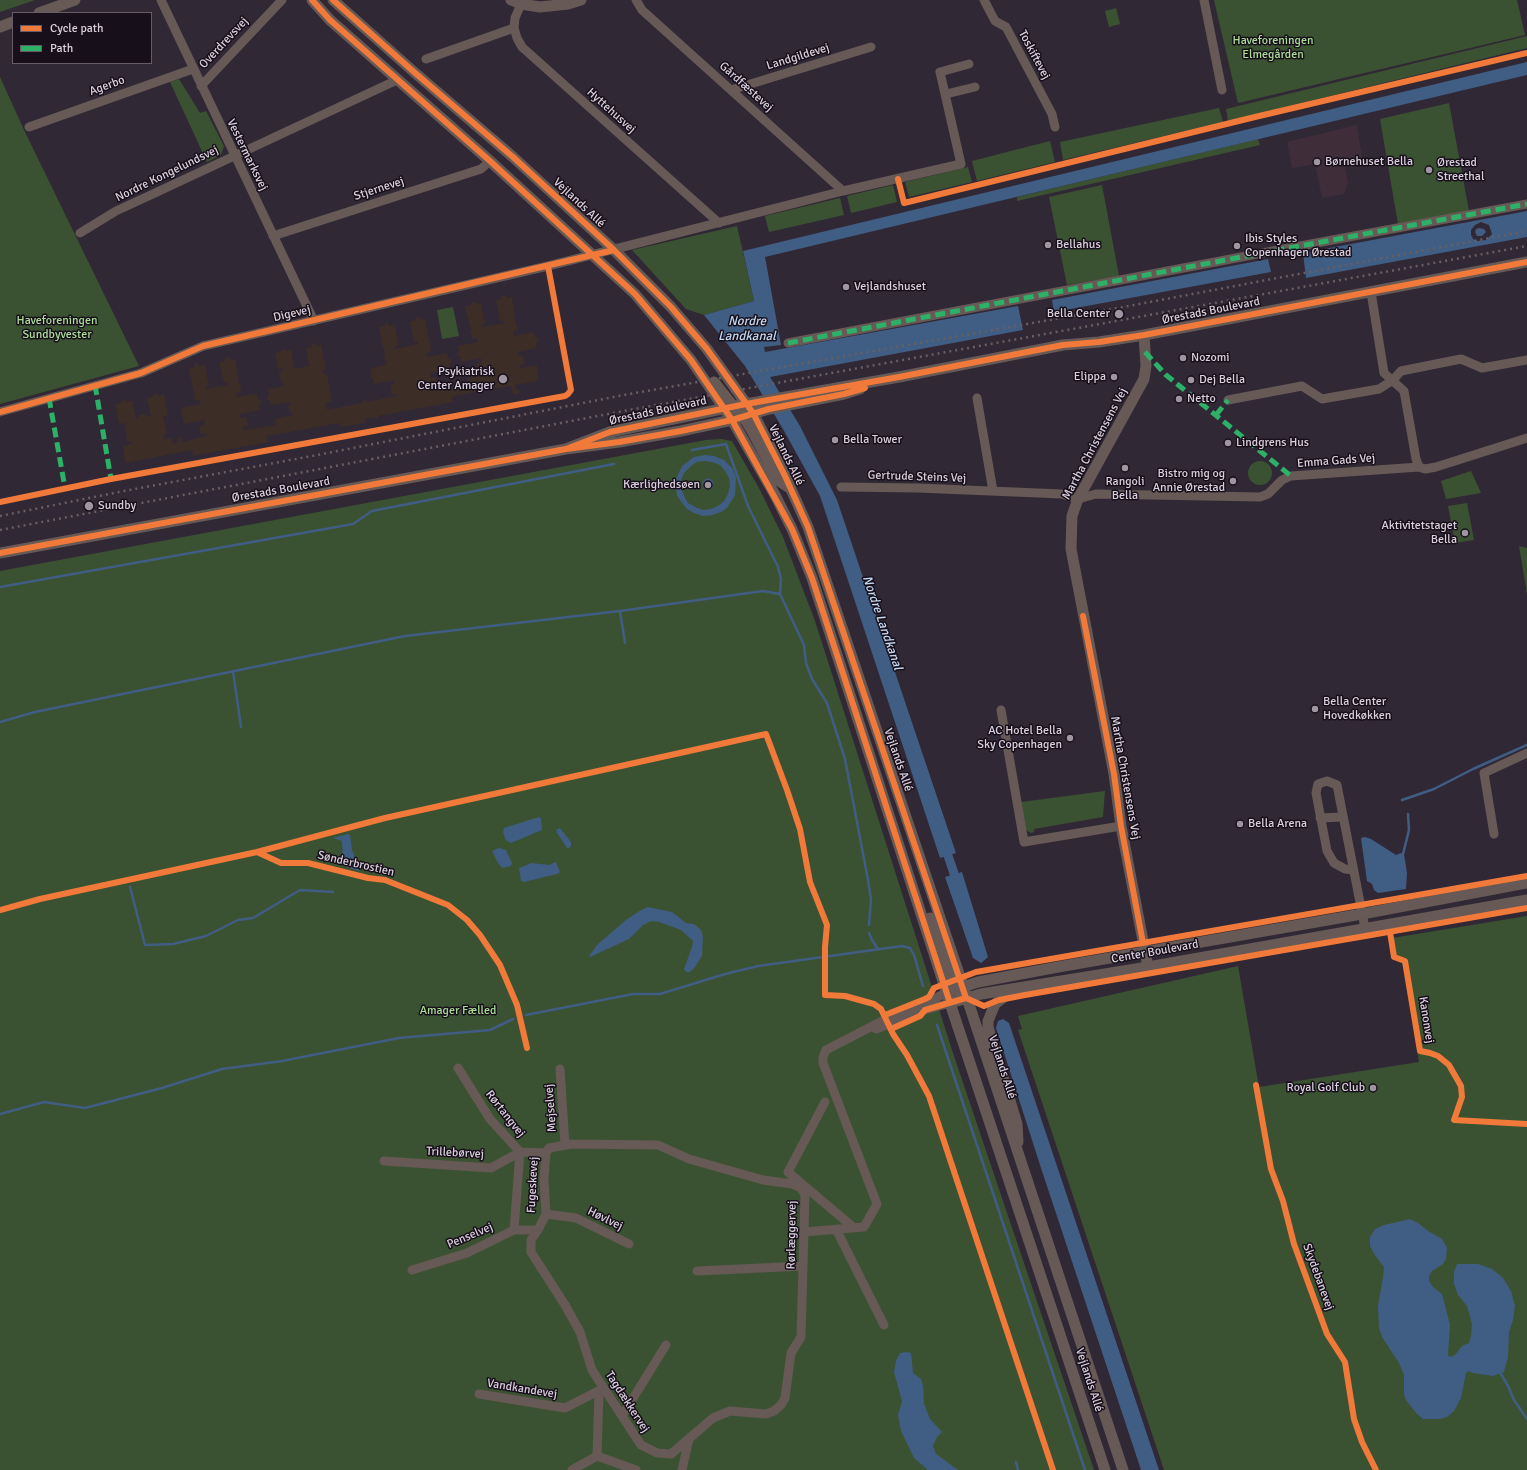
<!DOCTYPE html>
<html>
<head>
<meta charset="utf-8">
<style>
	body { margin:0 }
	#map { position:relative; width:1527px; height:1470px; overflow:hidden; background:#312835; font-family:Signika,sans-serif }
	canvas { display:block }
	.legend { position:absolute; left:12px; top:12px; width:140px; height:52px; box-sizing:border-box; background:#17101a; border:1px solid #655c68; margin:0; padding:5px 7px; list-style:none; font-size:12px; color:#dacfde }
	.legend li { display:flex; align-items:center; gap:8px; height:20px }
	.legend b { width:20px; border:1px solid #655c68 }
</style>
</head>
<body>
<div id="map">
<canvas width="1527" height="1470"></canvas>
<ul class="legend">
<li><b style="height:5px;background:#f17a3a"></b>Cycle path</li>
<li><b style="height:5px;background:#2db169"></b>Path</li>
</ul>
</div>
<script>
const ctx = document.querySelector('canvas').getContext('2d');
ctx.lineJoin = 'round';
function paint(path, color) {
  ctx.fillStyle = color;
  ctx.fill(path, 'evenodd');
}
function shape(rows) {
  const path = new Path2D();
  for (const r of rows) {
    if (r.length === 3) {
      path.moveTo(r[0] + r[2], r[1]);
      path.arc(r[0], r[1], r[2], 0, 2 * Math.PI);
      continue;
    }
    path.moveTo(r[0], r[1]);
    for (let i = 2; i < r.length; i += 2) path.lineTo(r[i], r[i + 1]);
  }
  return path;
}
function stroke(path, color, width, dash) {
  ctx.strokeStyle = color;
  ctx.lineWidth = width;
  ctx.lineCap = dash ? 'butt' : 'round';
  ctx.setLineDash(dash || []);
  ctx.stroke(path);
}
function write(font, color, halo, rows, align = 'center') {
  ctx.font = font + ' Signika,sans-serif';
  ctx.lineWidth = 3;
  ctx.setLineDash([]);
  ctx.textBaseline = 'middle';
  ctx.strokeStyle = halo;
  ctx.fillStyle = color;
  for (const [text, x, y, turn = 0] of rows) {
    ctx.save();
    ctx.translate(x, y);
    ctx.rotate((+turn || 0) * Math.PI / 180);
    ctx.textAlign = isNaN(turn) ? turn : align;
    if (halo) ctx.strokeText(text, 0, 0);
    ctx.fillText(text, 0, 0);
    ctx.restore();
  }
}
paint(shape([
	[1357,125,1362,157,1344,161,1348,183,1344,194,1322,198,1315,164,1292,168,1287,142]
]), '#3f2e39');
paint(shape([
	[502,296,506,296,507,298,512,297,515,321,518,330,513,331,514,336,534,332,535,338,537,337,538,342,536,342,537,348,517,352,518,356,523,355,525,364,520,365,520,368,537,365,538,372,537,372,538,381,515,385,516,390,519,390,520,393,513,395,511,386,469,393,452,397,453,402,378,416,378,418,374,418,374,417,365,418,366,423,341,427,340,423,278,434,267,436,268,442,193,456,192,450,125,463,123,446,132,444,132,441,127,442,125,423,119,424,115,404,122,403,122,400,125,400,126,402,132,401,136,419,139,418,139,415,146,414,147,416,151,416,147,398,154,396,153,394,157,393,158,396,164,394,168,415,163,416,167,434,163,435,164,439,172,438,173,444,178,443,177,438,181,437,182,442,207,436,206,434,201,435,199,426,205,425,204,420,184,424,181,408,201,404,200,400,195,401,193,391,194,389,193,389,189,368,195,367,194,364,198,363,199,366,205,365,209,386,205,387,205,389,228,385,228,382,224,383,219,362,225,361,225,358,229,357,230,360,235,359,239,380,238,380,238,383,240,383,241,392,236,393,237,397,257,394,258,400,261,399,261,403,259,404,260,410,240,414,241,418,246,417,248,426,243,427,243,430,276,425,275,419,293,415,292,412,290,413,288,405,291,405,291,402,271,405,270,400,268,400,267,396,269,395,268,389,284,386,283,382,281,382,279,372,283,371,283,368,278,369,275,353,281,352,281,350,285,349,285,351,291,350,295,369,309,366,306,348,312,347,311,344,315,343,316,346,321,345,326,369,322,370,323,374,327,374,332,401,326,403,327,410,362,403,362,401,366,400,367,402,397,396,397,394,392,395,390,385,395,384,394,380,374,384,373,378,371,378,370,374,372,373,371,368,386,365,384,351,385,350,384,348,383,348,379,327,385,326,384,324,388,323,389,326,395,324,399,345,395,346,395,349,418,344,418,342,414,342,410,322,416,320,415,318,419,317,420,320,425,319,429,339,428,340,430,342,431,352,426,353,427,357,447,353,448,359,451,359,451,363,449,364,450,369,430,373,431,378,436,377,438,386,433,387,433,389,468,384,467,378,484,375,483,372,478,373,476,364,482,363,481,358,461,362,460,356,457,356,457,353,459,352,458,346,478,342,477,338,472,339,470,330,472,329,471,327,470,327,465,306,471,305,471,302,475,302,476,304,481,303,485,324,481,325,482,327,505,323,504,321,500,321,496,300,502,299]
]), '#3d2d27');
paint(shape([
	[0,0,35,0,0,12],
	[1214,0,1517,0,1525,35,1238,103],
	[1116,8,1120,24,1109,27,1105,11],
	[1527,36,1527,48,1228,121,1226,109],
	[0,77,24,130,139,366,0,404],
	[179,79,200,113,206,111,224,146,221,155,207,162,170,82],
	[1449,103,1469,211,1398,224,1380,119],
	[1219,108,1223,122,1063,160,1060,142],
	[1258,139,1260,145,1017,201,1017,197],
	[1050,141,1055,162,977,181,972,161],
	[968,167,972,182,909,197,905,182],
	[893,185,897,202,851,213,847,196],
	[1102,185,1119,276,1067,285,1049,197],
	[840,198,844,215,769,232,765,216],
	[737,226,754,301,704,315,686,309,632,250],
	[453,307,459,336,442,339,437,310],
	[721,439,732,441,760,490,783,537,815,621,953,1053,1094,1470,0,1470,0,571,706,440],
	[1260,473,12],
	[1471,471,1481,493,1446,499,1441,481],
	[1467,503,1474,540,1455,543,1448,506],
	[1519,546,1527,548,1527,594],
	[1105,791,1103,817,1034,829,1034,832,1031,833,1026,830,1021,802],
	[1527,916,1527,1470,1164,1470,1018,1030,1022,1029,1018,1016,1238,966,1259,1087,1419,1062,1402,962,1396,955,1392,938]
]), '#3b5232');
paint(shape([
	[1527,62,1527,75,765,257,781,345,764,347,765,352,1018,306,1023,330,770,377,800,426,837,500,956,853,940,858,820,496,783,429,745,366,704,315,754,301,743,251],
	[1527,211,1527,237,1306,278,1303,253],
	[1268,259,1271,272,1054,312,1052,300],
	[705,455,714,456,724,460,732,468,736,477,735,495,727,508,721,512,712,515,703,516,694,513,687,509,677,496,676,488,676,479,682,466,694,457],
	[704,461,712,462,720,465,725,471,729,478,730,486,728,494,724,501,718,506,711,509,703,510,695,507,688,503,684,496,681,488,681,480,684,473,690,467,696,462],
	[708,484,5.5],
	[539,817,541,819,542,830,511,843,506,840,503,832,504,828],
	[560,828,571,842,571,846,569,848,567,848,557,833,556,830],
	[348,834,350,835,352,850,358,865,359,870,358,871,345,866,343,862,342,841,333,838],
	[1365,837,1371,839,1396,855,1401,853,1404,854,1407,873,1406,889,1378,893,1374,890,1372,884,1367,881,1361,838],
	[499,848,506,850,512,863,511,866,502,868,498,863,492,851],
	[556,862,560,872,557,874,524,882,521,881,519,868,522,867,531,863,549,865],
	[962,872,988,957,981,963,973,958,945,877],
	[648,907,672,912,686,923,694,924,701,930,703,937,702,956,695,967,690,972,686,972,684,969,692,947,693,941,681,930,659,922,651,921,643,925,629,939,590,957,589,956,598,944,626,920,641,910],
	[1003,1019,1009,1023,1159,1470,1141,1470,1041,1168,996,1028,998,1021],
	[1410,1219,1418,1223,1428,1231,1442,1239,1447,1248,1446,1259,1443,1264,1432,1271,1429,1276,1429,1281,1433,1287,1442,1294,1450,1325,1448,1355,1450,1357,1455,1355,1462,1346,1469,1343,1471,1336,1472,1324,1467,1306,1458,1295,1454,1284,1454,1272,1457,1264,1478,1264,1492,1269,1503,1278,1511,1291,1515,1306,1513,1320,1509,1332,1508,1357,1504,1372,1493,1376,1473,1373,1468,1371,1466,1373,1461,1398,1454,1411,1447,1417,1440,1419,1423,1419,1416,1413,1406,1400,1404,1395,1404,1375,1399,1363,1382,1337,1379,1328,1378,1306,1383,1277,1384,1267,1374,1254,1370,1246,1370,1237,1375,1229,1384,1225],
	[907,1352,911,1353,913,1373,921,1379,923,1386,924,1404,930,1419,942,1432,937,1437,933,1446,936,1454,958,1470,928,1470,914,1458,901,1431,898,1415,902,1401,894,1372,896,1361,900,1353]
]), '#405d84');
paint(shape([
	[1481,222,1489,225,1492,234,1486,240,1477,241,1473,239,1471,235,1471,230,1475,225],
	[1479,228,1484,229,1486,232,1482,236,1477,236,1475,232,1476,229]
]), '#312835');
stroke(shape([
	[692,450,726,444,748,506,778,567,781,579,780,594],
	[0,587,353,524,372,511,614,464],
	[620,611,625,643],
	[233,671,241,727],
	[0,722,35,712,405,636,620,611,763,591,780,594,804,645,806,663,812,679,827,703,845,759,868,880,871,900,869,925],
	[1402,800,1434,789,1473,769,1527,745],
	[1403,854,1409,830,1408,814],
	[130,887,145,945,173,944,206,936,238,920,253,918,300,890,333,892],
	[869,933,872,940,878,949],
	[526,1015,633,994,660,994,725,974,758,966,902,946,910,948,914,955,923,986],
	[937,1025,1085,1470],
	[0,1114,44,1102,85,1108,162,1088,222,1069,282,1061,399,1038,490,1030,513,1019],
	[1501,1374,1508,1386,1514,1400,1527,1419],
	[1016,1462,1018,1470]
]), '#405d84', 2.5);
stroke(shape([
	[944,844,958,885]
]), '#405d84', 9);
stroke(shape([
	[161,0,314,321],
	[636,0,642,10,843,191],
	[984,0,995,21,1006,27,1052,114,1055,127],
	[1204,0,1222,90],
	[521,4,515,18,514,28,517,38,522,47,719,223],
	[426,59,514,28],
	[201,86,282,0],
	[731,90,871,47],
	[946,94,975,87],
	[29,127,193,69],
	[80,233,116,211,155,193,397,80],
	[273,236,481,169,490,161],
	[1371,292,1384,373,1404,391,1416,459,1419,467],
	[788,343,1273,251,1527,204],
	[977,398,993,491],
	[1228,400,1302,386,1322,399,1379,389,1393,380,1401,371,1461,359,1482,368,1527,360],
	[0,412,141,373,203,346,548,266,843,191,961,164,940,72,969,64],
	[841,487,918,488,1062,494,1078,499,1096,494,1260,497,1268,494,1282,480,1291,476,1419,467,1425,469,1436,467,1527,438],
	[1001,710,1024,842,1121,826],
	[1320,818,1343,817],
	[1494,834,1484,773,1527,753],
	[1353,870,1345,869,1334,863,1327,851,1316,793,1318,784,1327,781,1337,785,1365,928],
	[876,1029,925,1010,950,1003],
	[458,1068,490,1119,520,1152,546,1153],
	[560,1069,565,1145],
	[825,1102,788,1172,854,1228],
	[572,1144,658,1145,689,1159,763,1180,792,1184,801,1188,805,1195,801,1337,791,1353,785,1398,781,1405,774,1411,766,1414,730,1411,713,1418,671,1454,657,1453,641,1445,592,1370,580,1332,565,1305,531,1252,531,1240,538,1230,546,1214,544,1179,546,1153,549,1148,572,1144],
	[384,1161,491,1168,520,1152],
	[546,1214,576,1218,629,1244],
	[836,1229,884,1325],
	[514,1230,520,1152],
	[804,1232,864,1227,877,1204,823,1063,823,1057,826,1050,886,1019,932,1000,947,992],
	[412,1270,467,1253,514,1230,538,1230],
	[697,1271,803,1266],
	[479,1394,565,1408,604,1388],
	[622,1416,666,1345],
	[597,1456,636,1470],
	[572,1470,597,1456,599,1391],
	[682,1470,689,1439]
]), '#675955', 9);
stroke(shape([
	[312,0,330,20,490,161,635,294,691,360,732,420,775,495,792,529,812,578,950,1003,1105,1470],
	[333,0,414,72,513,157,614,250,671,307,707,349,753,413,785,476,808,527,957,968,1123,1470],
	[511,0,521,4,540,7,568,4,581,0],
	[39,13,75,0],
	[0,27,13,22],
	[1144,335,1146,366,1144,379,1078,499,1072,516,1071,549,1114,774,1121,826,1148,967],
	[714,382,733,406,738,410],
	[738,412,743,416,752,431,779,481,791,489],
	[566,449,610,432,746,404,899,377,1063,345,1099,342,1144,335,1527,262],
	[0,553,566,449,619,442,681,431,732,420,769,409,844,394,860,389],
	[930,918,955,989,959,992],
	[1013,990,995,1004,988,1021,988,1027,1017,1124,1018,1142],
	[947,992,978,982,1058,967,1362,914,1527,883],
	[950,1003,981,994,1148,967,1527,900]
]), '#675955', 11);
stroke(shape([
	[0,516,124,491,312,456,624,395,1118,308,1527,231],
	[0,530,629,410,1527,246]
]), '#685f61', 2.5, [2, 4]);
stroke(shape([
	[788,343,1273,251,1527,204],
	[1145,352,1166,375,1291,476],
	[95,385,111,479],
	[49,398,65,488],
	[1216,415,1228,400]
]), '#2db169', 5, [10, 5]);
stroke(shape([
	[312,0,330,20,490,161,635,294,691,360,732,420,792,529,812,578,950,1003],
	[333,0,414,72,513,157,614,250,671,307,707,349,753,413,785,476,808,527,966,998],
	[898,179,904,203,1255,117,1527,53],
	[0,412,141,373,203,346,614,250],
	[566,449,610,432,746,404,899,377,1063,345,1099,342,1144,335,1527,262],
	[0,502,111,479,565,396,568,394,571,390,548,266],
	[0,553,566,449,619,442,681,431,732,420,769,409,844,394,865,388],
	[1083,616,1114,774,1121,826,1143,943],
	[257,852,281,863,308,863,368,878,385,880,448,905,467,920,480,935,500,965,517,1005,527,1048],
	[0,910,40,899,257,852,385,818,766,734,787,790,800,829,810,882,827,925,825,947,825,995,845,996,874,1004,881,1009,893,1034,907,1055,929,1096,1053,1470],
	[1390,932,1394,957,1405,961,1420,1051,1430,1053,1438,1056,1449,1065,1461,1086,1462,1097,1454,1120,1527,1124],
	[966,998,984,1006,999,1000,1025,995,1527,908],
	[885,1015,925,999,929,997,934,988,976,972,1527,876],
	[891,1029,920,1016,925,1010,966,998],
	[1256,1085,1271,1169,1283,1201,1294,1244,1327,1334,1345,1362,1354,1419,1362,1442,1376,1470]
]), '#f17a3a', 6);
for (const [x, y, r, color] of [
	[1317,162,4,"#9f95a3"],
	[1429,170,4,"#9f95a3"],
	[1048,245,4,"#9f95a3"],
	[1237,246,4,"#9f95a3"],
	[846,287,4,"#9f95a3"],
	[1119,314,5,"#9f95a3"],
	[1183,358,4,"#9f95a3"],
	[1114,377,4,"#9f95a3"],
	[503,379,5,"#9f95a3"],
	[1191,380,4,"#9f95a3"],
	[1179,399,4,"#9f95a3"],
	[835,440,4,"#9f95a3"],
	[1228,443,4,"#9f95a3"],
	[1125,468,4,"#9f95a3"],
	[1233,481,4,"#9f95a3"],
	[708,485,4,"#9f95a3"],
	[89,506,5,"#9f95a3"],
	[1465,533,4,"#9f95a3"],
	[1315,709,4,"#9f95a3"],
	[1070,738,4,"#9f95a3"],
	[1240,824,4,"#9f95a3"],
	[1373,1088,4,"#9f95a3"]
]) {
  const dot = new Path2D();
  dot.arc(x, y, r, 0, 2 * Math.PI);
  ctx.fillStyle = color;
  ctx.fill(dot);
  stroke(dot, '#17101a', 1.5);
}
write('12px', '#abdd98', '#17101a', [
	["Haveforeningen",1273,41],
	["Elmegården",1273,55],
	["Haveforeningen",57,321],
	["Sundbyvester",57,335],
	["Amager Fælled",458,1011]
]);
write('12px', '#dacfde', '#17101a', [
	["Overdrevsvej",224,43,-47],
	["Toskiftevej",1034,55,62],
	["Landgildevej",798,57,-17],
	["Agerbo",107,86,-20],
	["Gårdfæstevej",746,87,42],
	["Hyttehusvej",611,111,42],
	["Vestermarksvej",247,155,64],
	["Nordre Kongelundsvej",167,174,-26],
	["Stjernevej",379,189,-18],
	["Vejlands Allé",579,203,43],
	["Ørestads Boulevard",1211,311,-11],
	["Digevej",292,314,-13],
	["Ørestads Boulevard",658,411,-12],
	["Martha Christensens Vej",1095,444,-62],
	["Vejlands Allé",786,455,64],
	["Emma Gads Vej",1336,461,-4],
	["Gertrude Steins Vej",917,477,2],
	["Ørestads Boulevard",281,490,-10],
	["Vejlands Allé",898,760,71],
	["Martha Christensens Vej",1125,778,80],
	["Sønderbrostien",356,864,13],
	["Center Boulevard",1155,952,-10],
	["Kanonvej",1426,1020,81],
	["Vejlands Allé",1002,1067,72],
	["Mejselvej",551,1108,-94],
	["Rørtangvej",505,1114,52],
	["Trillebørvej",455,1153,3],
	["Fugeskevej",533,1185,-87],
	["Høvlvej",605,1219,26],
	["Rørlæggervej",792,1235,-89],
	["Penselvej",470,1236,-23],
	["Skydebanevej",1318,1277,70],
	["Vejlands Allé",1089,1380,72],
	["Vandkandevej",522,1389,9],
	["Tagdækkervej",627,1402,57]
]);
write('12px', '#dacfde', '#17101a', [
	["Børnehuset Bella",1325,162],
	["Ørestad",1437,163],
	["Streethal",1437,177],
	["Ibis Styles",1245,239],
	["Copenhagen Ørestad",1245,253],
	["Bellahus",1056,245],
	["Vejlandshuset",854,287],
	["Bella Center",1110,314,"right"],
	["Nozomi",1191,358],
	["Psykiatrisk",494,372,"right"],
	["Center Amager",494,386,"right"],
	["Elippa",1106,377,"right"],
	["Dej Bella",1199,380],
	["Netto",1187,399],
	["Bella Tower",843,440],
	["Lindgrens Hus",1236,443],
	["Bistro mig og",1225,474,"right"],
	["Annie Ørestad",1225,488,"right"],
	["Rangoli",1125,482,"center"],
	["Bella",1125,496,"center"],
	["Kærlighedsøen",700,485,"right"],
	["Sundby",98,506],
	["Aktivitetstaget",1457,526,"right"],
	["Bella",1457,540,"right"],
	["Bella Center",1323,702],
	["Hovedkøkken",1323,716],
	["AC Hotel Bella",1062,731,"right"],
	["Sky Copenhagen",1062,745,"right"],
	["Bella Arena",1248,824],
	["Royal Golf Club",1365,1088,"right"]
], 'left');
write('italic 13px', '#c3d8f2', '#17101a', [
	["Nordre",747,322],
	["Landkanal",747,337],
	["Nordre Landkanal",882,623,71]
]);
</script>
</body>
</html>
